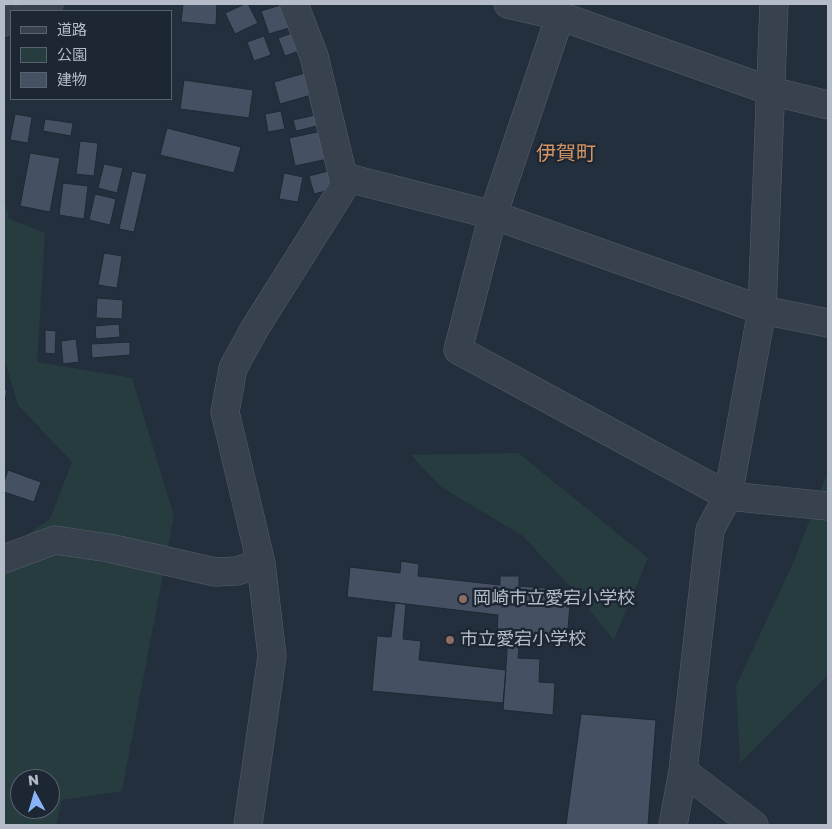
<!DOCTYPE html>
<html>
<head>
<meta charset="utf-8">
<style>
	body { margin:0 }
	#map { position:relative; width:832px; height:829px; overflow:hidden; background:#242f3e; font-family:Poppins,"Noto Sans JP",sans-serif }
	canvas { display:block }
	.frame { position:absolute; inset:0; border:5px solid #b4bcc9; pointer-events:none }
	.legend { position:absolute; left:10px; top:10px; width:162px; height:90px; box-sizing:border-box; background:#1d2633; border:1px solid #59626f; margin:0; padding:6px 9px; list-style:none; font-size:15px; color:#b4bcc9 }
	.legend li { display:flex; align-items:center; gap:10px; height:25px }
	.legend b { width:25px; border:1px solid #59626f }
	.north { position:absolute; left:10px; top:769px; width:50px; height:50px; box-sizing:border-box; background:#1d2633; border:1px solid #59626f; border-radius:50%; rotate:354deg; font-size:14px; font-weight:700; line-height:20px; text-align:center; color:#b4bcc9 }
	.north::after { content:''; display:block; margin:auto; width:18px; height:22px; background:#8ab4f8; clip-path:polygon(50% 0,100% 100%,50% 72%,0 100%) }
</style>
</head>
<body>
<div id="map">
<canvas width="832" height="829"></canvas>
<div class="frame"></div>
<ul class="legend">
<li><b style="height:6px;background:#38414e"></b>道路</li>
<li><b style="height:14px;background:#263c3f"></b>公園</li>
<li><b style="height:14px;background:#455162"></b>建物</li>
</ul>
<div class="north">N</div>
</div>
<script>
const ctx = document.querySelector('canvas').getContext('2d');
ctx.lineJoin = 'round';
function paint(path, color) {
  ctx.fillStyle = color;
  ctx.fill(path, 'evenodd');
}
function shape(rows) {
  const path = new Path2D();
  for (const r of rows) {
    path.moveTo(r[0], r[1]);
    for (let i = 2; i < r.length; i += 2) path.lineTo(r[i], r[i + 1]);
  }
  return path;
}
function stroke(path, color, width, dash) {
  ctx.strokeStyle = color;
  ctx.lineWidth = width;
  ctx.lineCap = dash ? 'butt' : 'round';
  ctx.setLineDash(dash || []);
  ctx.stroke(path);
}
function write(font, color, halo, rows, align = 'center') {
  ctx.font = font + ' Poppins,"Noto Sans JP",sans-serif';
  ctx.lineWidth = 5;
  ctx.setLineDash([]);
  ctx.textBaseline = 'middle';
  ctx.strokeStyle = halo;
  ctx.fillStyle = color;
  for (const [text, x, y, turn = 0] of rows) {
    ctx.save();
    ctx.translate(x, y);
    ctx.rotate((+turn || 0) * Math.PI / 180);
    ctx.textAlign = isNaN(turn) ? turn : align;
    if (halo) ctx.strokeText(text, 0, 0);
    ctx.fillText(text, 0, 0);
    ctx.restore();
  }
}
paint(shape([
	[4,195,9,219,45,233,37,362,132,378,174,516,122,791,62,800,56,825,4,825,4,550,50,519,72,462,18,405,4,358],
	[20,779,50,779,50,809,20,809],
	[518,453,648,558,614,640,574,591,523,536,441,487,411,455],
	[828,471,828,675,740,763,736,686,794,561]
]), '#263c3f');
const building = shape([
	[183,4,217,4,216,25,181,22,183,4],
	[245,4,248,4,258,23,235,34,225,13,245,4],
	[284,4,292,27,269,34,261,11,284,4],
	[295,32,302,50,285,56,278,38,295,32],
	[264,36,271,55,254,61,247,42,264,36],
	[308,72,315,94,280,104,274,82,308,72],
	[184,80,253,90,249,118,180,109,184,80],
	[281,111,285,129,268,132,265,114,281,111],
	[15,114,32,117,28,143,10,140,15,114],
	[315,115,317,126,296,131,293,120,315,115],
	[45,119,73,123,71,136,43,131,45,119],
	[167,128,241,147,234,173,160,155,167,128],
	[322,131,328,159,295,166,289,138,322,131],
	[80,141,98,143,94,176,76,174,80,141],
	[30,153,60,158,50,212,20,206,30,153],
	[104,164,123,168,117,193,98,188,104,164],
	[332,170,337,188,314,194,309,176,332,170],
	[132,171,147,174,134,232,119,229,132,171],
	[284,173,303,177,298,202,279,199,284,173],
	[63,183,88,186,84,219,59,215,63,183],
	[95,194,116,199,110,225,89,220,95,194],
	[104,253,122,256,117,288,98,285,104,253],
	[97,298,123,300,122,319,96,318,97,298],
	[119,324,120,337,96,339,95,326,119,324],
	[45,330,56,331,55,354,45,353,45,330],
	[76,339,79,362,63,364,61,341,76,339],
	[130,342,130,355,92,358,91,344,130,342],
	[4,389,7,390,4,406,4,389],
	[8,470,41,482,34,502,4,492,4,482,8,470],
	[401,561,419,564,418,576,500,585,500,576,519,576,519,586,546,588,546,602,570,604,567,641,497,635,498,615,347,597,350,567,400,573,401,561],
	[395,603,406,604,403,639,421,641,419,660,506,670,503,703,372,691,377,636,391,637,395,603],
	[508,636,520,637,518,658,540,659,539,682,555,683,553,715,503,710,508,636],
	[581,714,656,720,648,825,566,825,581,714]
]);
paint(building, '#455162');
stroke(building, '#1f2835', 1);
const minor = shape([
	[508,4,560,16,771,91,828,105],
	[30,11,49,4],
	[560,16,493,215,458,350,728,496,828,506],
	[4,22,11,19],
	[344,177,493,215,762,310,828,323],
	[4,559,55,540,109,548,215,572,237,571,261,563],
	[683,771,754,825],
	[248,825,272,656,261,563,225,412,233,368,255,328,345,185,314,56,294,4],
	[673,825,683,771,710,530,728,496,762,310,774,4]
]);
stroke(minor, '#565f6c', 29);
stroke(minor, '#38414e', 28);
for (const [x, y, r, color] of [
	[463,599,5,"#8d6e63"],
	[450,640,5,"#8d6e63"]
]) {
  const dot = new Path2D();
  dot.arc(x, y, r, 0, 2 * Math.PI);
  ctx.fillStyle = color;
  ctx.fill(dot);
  stroke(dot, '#1d2633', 2);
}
write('18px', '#b4bcc9', '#1d2633', [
	["岡崎市立愛宕小学校",473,599],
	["市立愛宕小学校",460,640]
], 'left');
write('20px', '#d59563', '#1d2633', [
	["伊賀町",566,155]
]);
</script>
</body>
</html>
